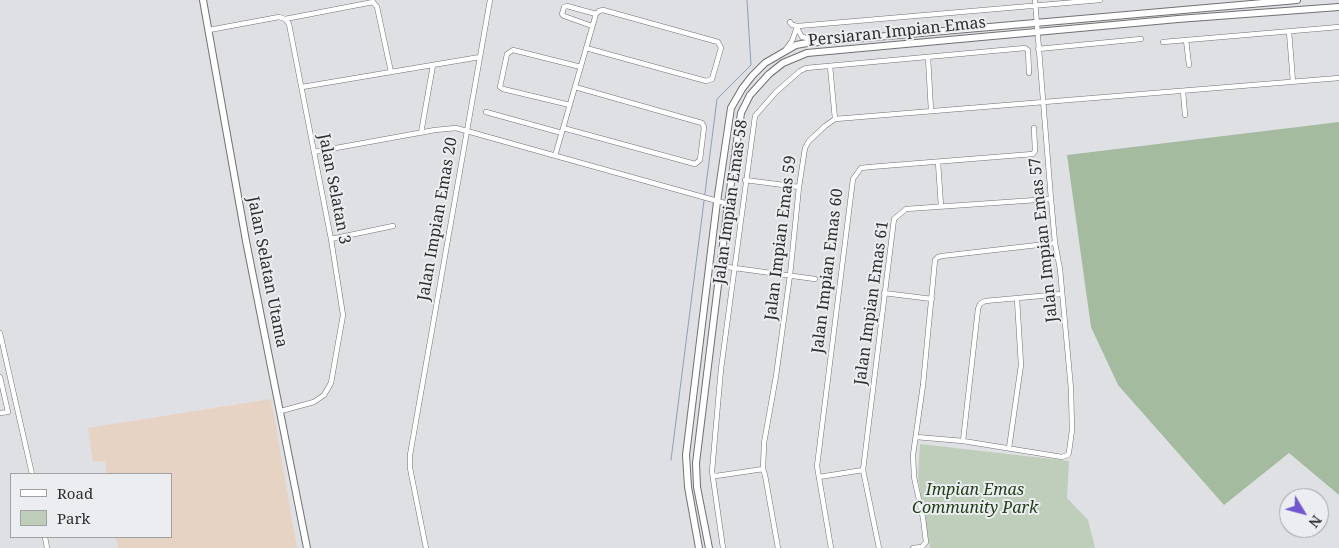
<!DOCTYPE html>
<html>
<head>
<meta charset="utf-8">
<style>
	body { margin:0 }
	#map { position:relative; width:1339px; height:548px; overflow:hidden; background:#dfe0e3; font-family:"Noto Serif",serif }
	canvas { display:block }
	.legend { position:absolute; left:10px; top:473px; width:162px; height:65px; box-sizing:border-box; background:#ecedf1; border:1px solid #a0a1a3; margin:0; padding:6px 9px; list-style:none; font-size:15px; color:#2d2e2f }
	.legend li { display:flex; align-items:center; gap:10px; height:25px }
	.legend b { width:25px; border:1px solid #a0a1a3 }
	.north { position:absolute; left:1279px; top:488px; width:50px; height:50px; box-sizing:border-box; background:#ecedf1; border:1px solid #a0a1a3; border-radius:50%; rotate:127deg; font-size:14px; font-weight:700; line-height:20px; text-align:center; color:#2d2e2f }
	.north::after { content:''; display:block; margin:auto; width:18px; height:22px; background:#7156cf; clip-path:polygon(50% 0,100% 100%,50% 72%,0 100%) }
</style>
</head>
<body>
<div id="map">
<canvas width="1339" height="548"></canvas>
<ul class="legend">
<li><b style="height:6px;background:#fff"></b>Road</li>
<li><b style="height:14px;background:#beceba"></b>Park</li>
</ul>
<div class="north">N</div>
</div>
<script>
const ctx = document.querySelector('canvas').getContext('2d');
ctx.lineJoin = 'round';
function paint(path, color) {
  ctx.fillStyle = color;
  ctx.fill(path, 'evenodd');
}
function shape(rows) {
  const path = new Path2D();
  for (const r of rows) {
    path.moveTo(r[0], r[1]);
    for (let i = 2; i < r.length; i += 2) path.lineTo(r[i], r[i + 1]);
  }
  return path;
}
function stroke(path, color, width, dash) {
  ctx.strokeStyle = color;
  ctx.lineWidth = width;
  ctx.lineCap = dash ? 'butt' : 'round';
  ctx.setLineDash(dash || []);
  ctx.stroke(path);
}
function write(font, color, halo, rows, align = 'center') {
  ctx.font = font + ' "Noto Serif",serif';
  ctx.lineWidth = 4;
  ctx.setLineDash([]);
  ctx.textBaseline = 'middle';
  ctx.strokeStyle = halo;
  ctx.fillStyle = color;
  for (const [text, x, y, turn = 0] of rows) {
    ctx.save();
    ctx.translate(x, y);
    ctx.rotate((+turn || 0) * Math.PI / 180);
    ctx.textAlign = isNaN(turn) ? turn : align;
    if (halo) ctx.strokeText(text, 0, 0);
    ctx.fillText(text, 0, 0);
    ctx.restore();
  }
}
paint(shape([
	[271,399,297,548,118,548,116,537,171,537,171,474,107,474,105,461,93,462,88,428]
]), '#e6d3c3');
paint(shape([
	[920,444,1069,461,1067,498,1088,520,1095,548,930,548,918,478]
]), '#beceba');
paint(shape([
	[1339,122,1339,495,1289,453,1224,505,1118,385,1091,327,1067,155]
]), '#a5bb9f');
stroke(shape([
	[671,460,717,99,751,65,747,0]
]), '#8ba0ba', 1);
const street = shape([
	[285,19,373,2,377,7,391,72],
	[790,22,792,25,798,26,1100,0],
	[592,26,564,16,562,14,564,7,567,6,596,14],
	[798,26,798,30,802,37,818,40],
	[209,30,279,17,285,19,289,24,331,239,343,315,331,383,324,395,314,402,281,411],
	[1289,31,1293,82],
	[1186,40,1189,65],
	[1163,42,1339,27],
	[786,49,792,41,797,27],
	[1038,49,1141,39],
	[928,57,931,111],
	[830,66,835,119],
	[302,87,480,57],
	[1183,91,1185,115],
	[570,105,503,89,500,87,507,54,513,50,581,67],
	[486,112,562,133],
	[563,128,695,164,700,160,704,127,702,123,575,87],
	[421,133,433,65],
	[314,152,435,130,456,128,728,204],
	[555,156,596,14,599,11,603,10,718,42,721,48,712,79,706,81,586,48],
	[938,162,941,206],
	[745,180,799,187],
	[331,239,393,226],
	[720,266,815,279],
	[884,293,932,299],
	[0,333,32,474],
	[0,377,8,412,0,413],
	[916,437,963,441,1062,457,1068,455,1069,452,1072,430,1071,389,1060,269,1055,243,1051,199,1035,0],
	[963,441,978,309,980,304,985,301,1062,294],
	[1009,448,1021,365,1017,299],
	[713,475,716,476,763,469],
	[819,477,863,470],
	[45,537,47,548],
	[426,548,410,468,410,455,490,0],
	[723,548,712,471,721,369,755,116,776,92,800,71,806,68,1025,48,1028,50,1029,73],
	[778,548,765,475,763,469,764,443,776,376,790,275,799,187,805,148,809,141,825,126,835,119,1339,78],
	[831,548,817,466,853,179,861,168,870,167,1033,154,1035,151,1034,128],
	[879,548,863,470,894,219,906,209,1051,199],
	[913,548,922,547,926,542,923,518,914,477,913,455,923,385,935,260,938,257,942,256,1055,243]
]);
const secondary = shape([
	[203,0,246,241,307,548],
	[699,548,688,487,686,455,717,202,731,108,742,89,752,76,765,63,796,45,807,43,1297,0],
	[709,548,697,487,696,463,728,204,741,113,750,95,769,74,783,63,807,53,1178,19,1339,7]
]);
stroke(street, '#707174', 5.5);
stroke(secondary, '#707174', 8);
stroke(street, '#fff', 4.5);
stroke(secondary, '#fff', 6);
write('16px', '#2d2e2f', '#ecedf1', [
	["Persiaran Impian Emas",897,32,-6],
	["Jalan Selatan 3",334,189,79],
	["Jalan Impian Emas 58",731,202,-82],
	["Jalan Impian Emas 20",438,219,-80],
	["Jalan Impian Emas 59",781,238,-83],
	["Jalan Impian Emas 57",1044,240,-96],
	["Jalan Impian Emas 60",828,271,-83],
	["Jalan Selatan Utama",267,272,79],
	["Jalan Impian Emas 61",872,303,-82]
]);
write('italic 16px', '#1d3c14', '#ecedf1', [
	["Impian Emas",975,490],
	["Community Park",975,508]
]);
</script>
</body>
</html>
